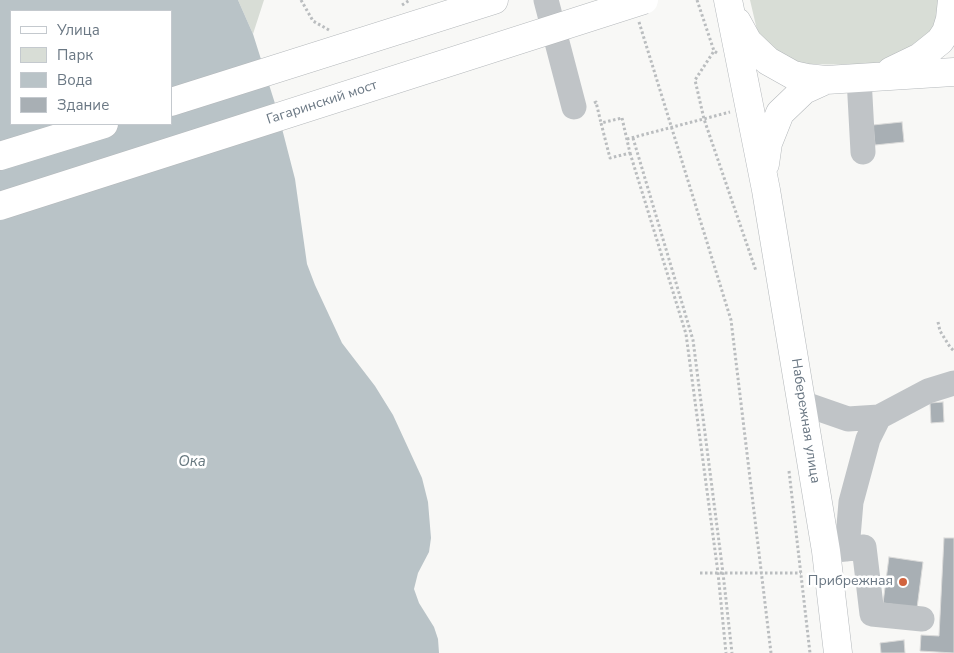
<!DOCTYPE html>
<html>
<head>
<meta charset="utf-8">
<style>
	body { margin:0 }
	#map { position:relative; width:954px; height:653px; overflow:hidden; background:#f8f8f6; font-family:"Nunito Sans",sans-serif }
	canvas { display:block }
	.legend { position:absolute; left:10px; top:10px; width:162px; height:115px; box-sizing:border-box; background:#fff; border:1px solid #c4c9ce; margin:0; padding:6px 9px; list-style:none; font-size:15px; color:#6b7884 }
	.legend li { display:flex; align-items:center; gap:10px; height:25px }
	.legend b { width:25px; border:1px solid #c4c9ce }
</style>
</head>
<body>
<div id="map">
<canvas width="954" height="653"></canvas>
<ul class="legend">
<li><b style="height:6px;background:#fff"></b>Улица</li>
<li><b style="height:14px;background:#d8ddd6"></b>Парк</li>
<li><b style="height:14px;background:#b9c3c7"></b>Вода</li>
<li><b style="height:14px;background:#a8afb4"></b>Здание</li>
</ul>
</div>
<script>
const ctx = document.querySelector('canvas').getContext('2d');
ctx.lineJoin = 'round';
function paint(path, color) {
  ctx.fillStyle = color;
  ctx.fill(path, 'evenodd');
}
function shape(rows) {
  const path = new Path2D();
  for (const r of rows) {
    path.moveTo(r[0], r[1]);
    for (let i = 2; i < r.length; i += 2) path.lineTo(r[i], r[i + 1]);
  }
  return path;
}
function stroke(path, color, width, dash) {
  ctx.strokeStyle = color;
  ctx.lineWidth = width;
  ctx.lineCap = dash ? 'butt' : 'round';
  ctx.setLineDash(dash || []);
  ctx.stroke(path);
}
function write(font, color, halo, rows, align = 'center') {
  ctx.font = font + ' "Nunito Sans",sans-serif';
  ctx.lineWidth = 5;
  ctx.setLineDash([]);
  ctx.textBaseline = 'middle';
  ctx.strokeStyle = halo;
  ctx.fillStyle = color;
  for (const [text, x, y, turn = 0] of rows) {
    ctx.save();
    ctx.translate(x, y);
    ctx.rotate((+turn || 0) * Math.PI / 180);
    ctx.textAlign = isNaN(turn) ? turn : align;
    if (halo) ctx.strokeText(text, 0, 0);
    ctx.fillText(text, 0, 0);
    ctx.restore();
  }
}
paint(shape([
	[238,0,264,0,253,34],
	[750,0,941,0,938,25,928,41,894,61,872,65,803,64,785,59,770,51,757,30]
]), '#d8ddd6');
paint(shape([
	[0,0,238,0,253,34,278,113,295,179,307,264,315,285,342,343,375,386,393,415,422,478,428,502,431,538,429,552,418,573,414,589,419,603,434,627,438,639,439,653,0,653],
	[11,11,171,11,171,124,11,124]
]), '#b9c3c7');
const building = shape([
	[902,122,904,142,875,145,873,125,902,122],
	[943,402,944,422,931,423,930,403,943,402],
	[944,538,954,538,954,653,920,651,921,635,939,636,944,538],
	[889,557,923,562,917,608,883,603,889,557],
	[904,640,905,653,881,653,880,643,904,640]
]);
paint(building, '#a8afb4');
stroke(building, '#dadad9', 1);
const major = shape([
	[728,0,766,190,826,551,838,653],
	[737,22,748,42,768,61,793,75,807,78,826,80,954,72],
	[891,71,920,57,940,41,946,32,950,19,952,0],
	[171,102,494,0],
	[0,156,104,124],
	[765,164,768,143,780,113,804,90,826,80]
]);
stroke(major, '#b4b8bb', 29);
stroke(shape([
	[301,0,313,21,329,30],
	[697,0,714,51],
	[402,5,410,0],
	[639,22,731,320,771,653],
	[717,53,714,51,695,80,704,119,756,271],
	[594,103,596,102,601,123],
	[622,118,630,153,610,158,601,123,622,118],
	[633,138,693,340,723,573,732,653],
	[627,139,730,112],
	[630,153,686,334,718,573,726,653],
	[938,322,940,331,950,347,954,351],
	[789,471,810,653],
	[700,573,801,573]
]), '#babdbf', 3, [2.5, 2.5]);
stroke(shape([
	[546,0,574,107],
	[859,78,863,152],
	[802,403,848,419,879,417,928,391,954,383],
	[847,549,851,502,868,439,879,417],
	[826,551,864,547,872,614,922,619]
]), '#c0c4c7', 25);
stroke(major, '#fff', 28);
const majorBridge = shape([
	[0,206,644,0]
]);
stroke(majorBridge, '#b4b8bb', 29, []);
stroke(majorBridge, '#fff', 28);
for (const [x, y, r, color] of [
	[903,582,5,"#d1633e"]
]) {
  const dot = new Path2D();
  dot.arc(x, y, r, 0, 2 * Math.PI);
  ctx.fillStyle = color;
  ctx.fill(dot);
  stroke(dot, '#fff', 2);
}
write('14px', '#6b7884', '#fff', [
	["Гагаринский мост",322,103,-18],
	["Набережная улица",805,421,81]
]);
write('14px', '#6b7884', '#fff', [
	["Прибрежная",893,582]
], 'right');
write('italic 15px', '#67787f', '#fff', [
	["Ока",192,462]
]);
</script>
</body>
</html>
